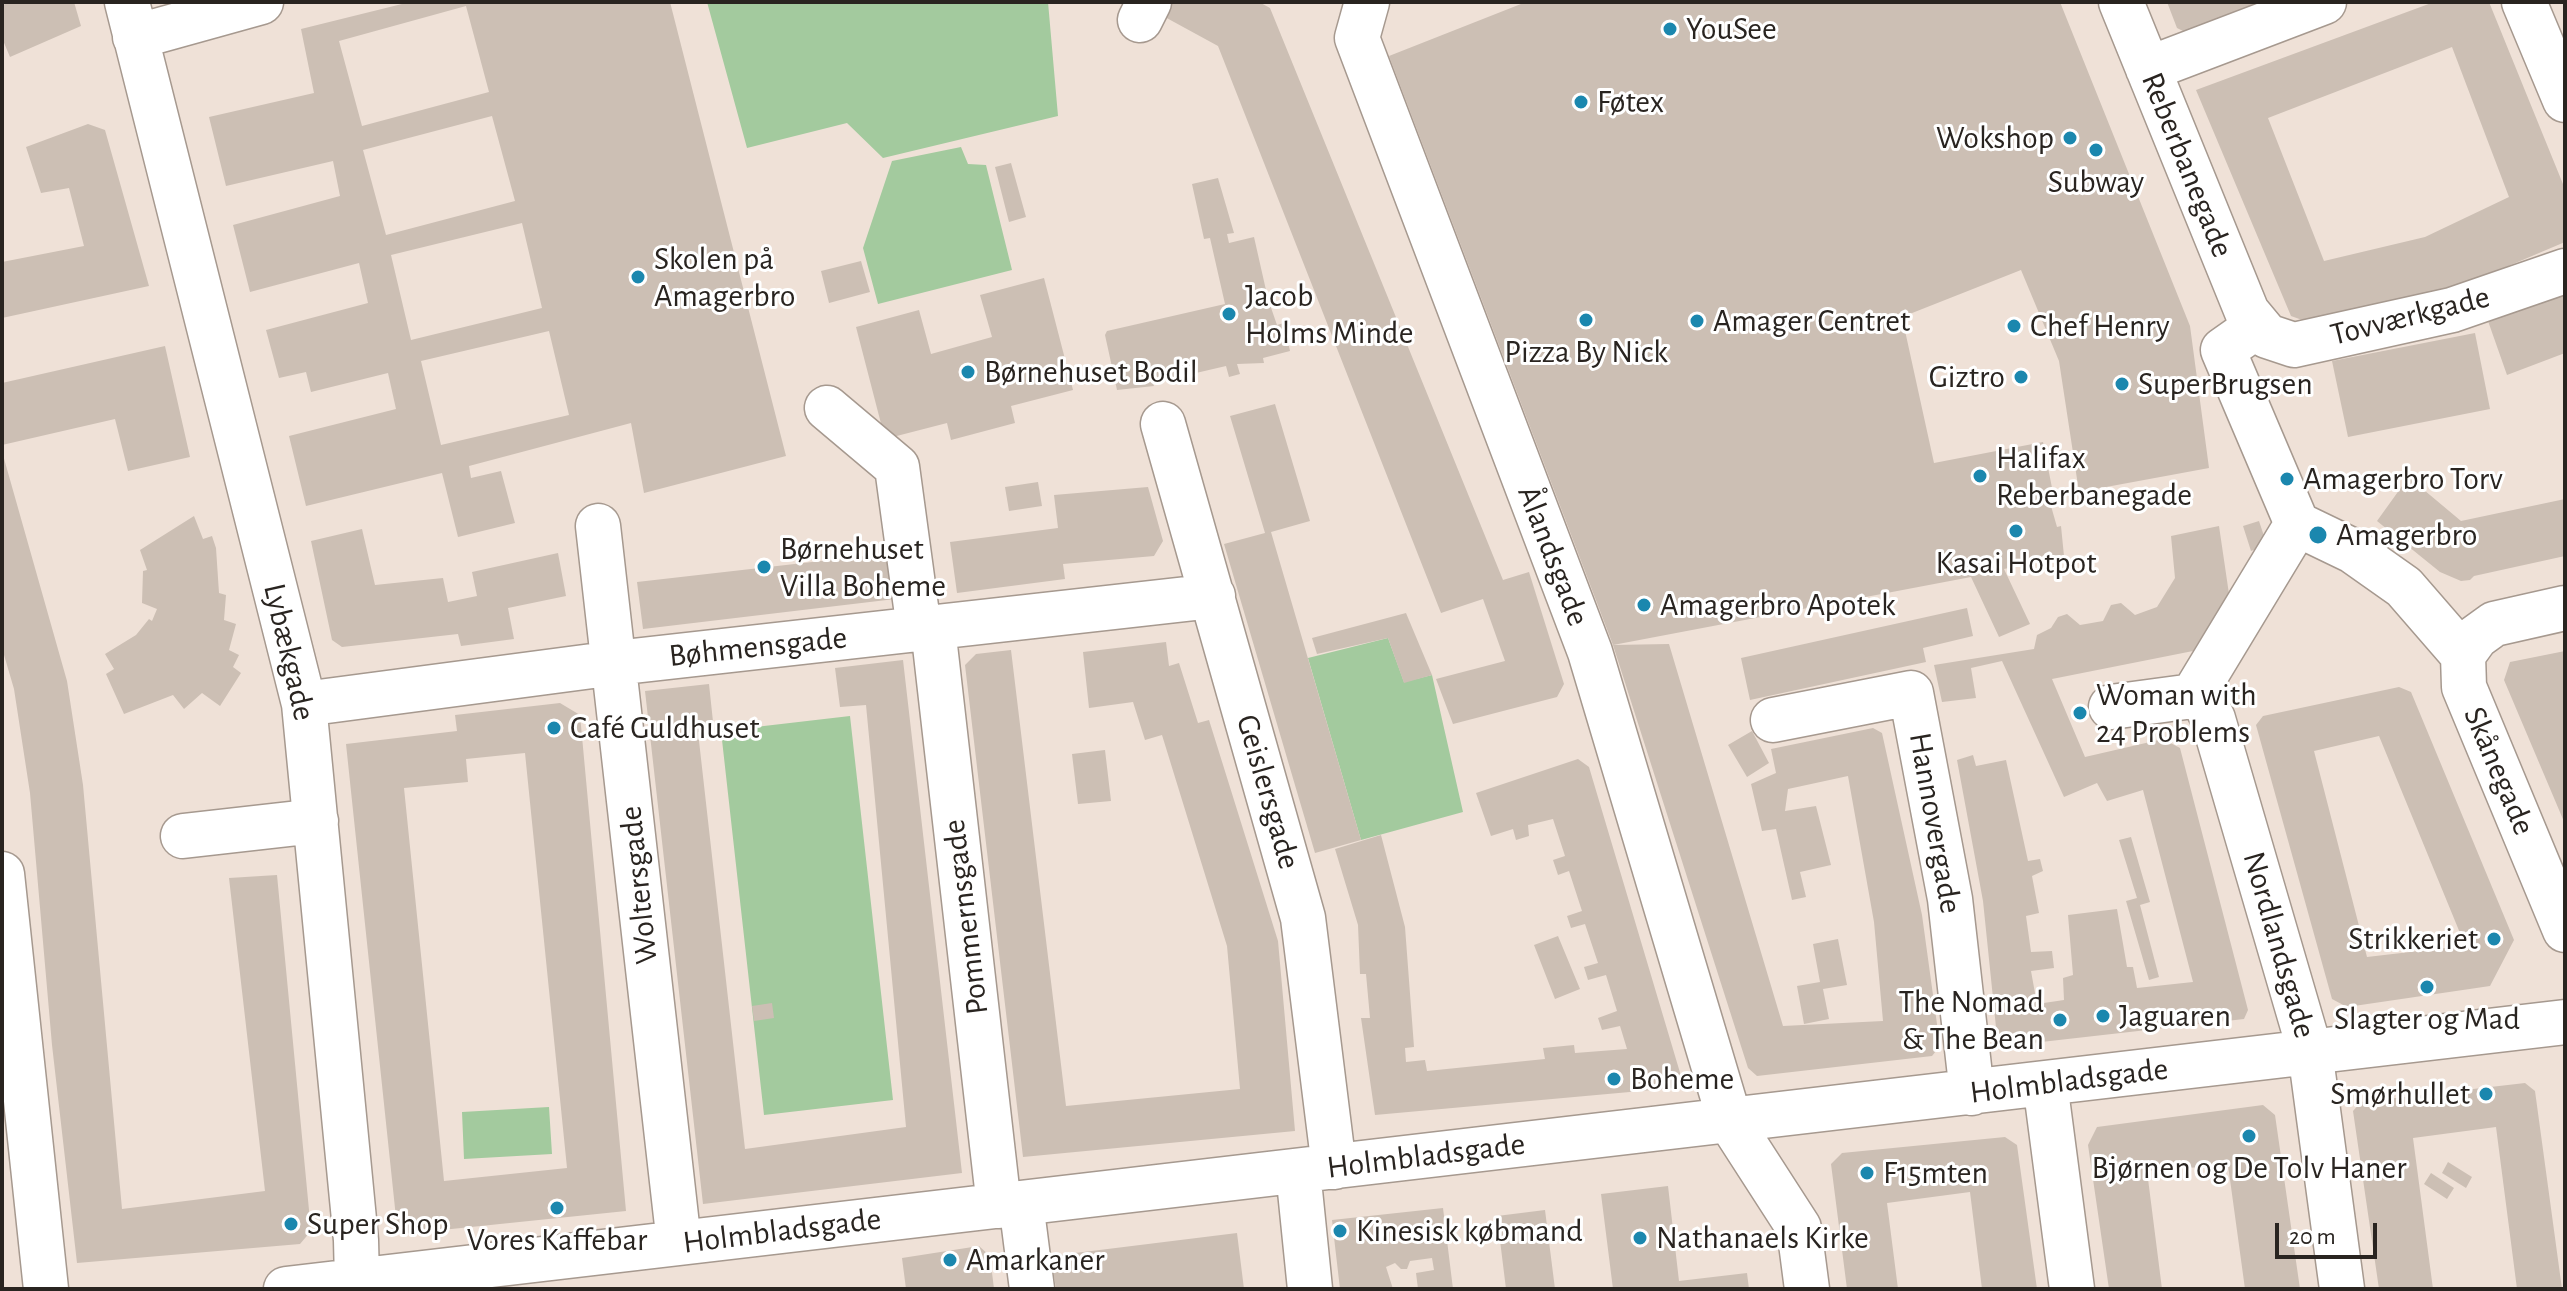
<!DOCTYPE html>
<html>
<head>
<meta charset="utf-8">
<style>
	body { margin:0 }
	#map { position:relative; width:2567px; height:1291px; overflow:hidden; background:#efe1d7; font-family:"Alegreya Sans",sans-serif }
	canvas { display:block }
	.frame { position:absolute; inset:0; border:4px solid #292420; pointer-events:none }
	.scale { position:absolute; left:2275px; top:1223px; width:102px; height:36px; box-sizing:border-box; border:4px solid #292420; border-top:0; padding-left:10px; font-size:24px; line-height:28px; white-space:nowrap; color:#292420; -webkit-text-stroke:6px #fff; paint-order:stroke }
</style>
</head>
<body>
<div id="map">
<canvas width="2567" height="1291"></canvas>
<div class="frame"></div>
<div class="scale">20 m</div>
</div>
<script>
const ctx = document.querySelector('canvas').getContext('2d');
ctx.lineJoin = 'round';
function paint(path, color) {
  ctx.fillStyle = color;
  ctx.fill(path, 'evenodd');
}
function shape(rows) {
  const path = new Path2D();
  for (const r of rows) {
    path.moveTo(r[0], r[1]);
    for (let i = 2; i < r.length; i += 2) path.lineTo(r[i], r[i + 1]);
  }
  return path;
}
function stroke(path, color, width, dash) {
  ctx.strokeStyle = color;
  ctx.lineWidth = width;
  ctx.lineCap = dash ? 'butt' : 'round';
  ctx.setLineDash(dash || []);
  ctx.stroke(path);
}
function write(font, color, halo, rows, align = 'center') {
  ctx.font = font + ' "Alegreya Sans",sans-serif';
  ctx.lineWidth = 6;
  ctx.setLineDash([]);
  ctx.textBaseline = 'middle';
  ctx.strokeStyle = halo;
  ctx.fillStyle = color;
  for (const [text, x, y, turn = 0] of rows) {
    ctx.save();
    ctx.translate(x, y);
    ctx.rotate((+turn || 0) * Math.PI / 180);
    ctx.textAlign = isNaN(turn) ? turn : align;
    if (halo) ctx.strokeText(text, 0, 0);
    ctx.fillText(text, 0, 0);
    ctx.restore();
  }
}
paint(shape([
	[707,2,1048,2,1058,116,883,158,847,123,747,148],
	[961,147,968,164,986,165,1012,270,878,304,863,248,892,161],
	[1388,638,1404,682,1432,675,1463,812,1361,840,1308,658],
	[850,716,893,1100,764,1115,721,731],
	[549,1107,552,1154,464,1159,462,1112]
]), '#a3ca9e');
paint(shape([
	[12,2,74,2,81,26,10,57,2,38,2,5],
	[410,2,670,2,786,456,644,493,631,423,469,466,471,478,501,471,515,523,458,537,442,473,306,506,289,436,396,409,388,373,311,392,306,372,279,378,266,330,368,303,359,263,250,292,233,225,340,196,333,161,226,186,209,117,314,93,301,29],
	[466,6,489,92,362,126,339,41],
	[492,116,515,201,386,235,363,150],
	[522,223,542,308,411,340,391,255],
	[549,331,569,415,441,445,421,361],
	[1172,2,1259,2,1270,8,1503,580,1529,572,1564,684,1557,697,1453,724,1436,679,1505,661,1483,599,1441,613,1218,46,1163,16],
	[1526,2,2060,2,2190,326,2209,468,2079,492,2059,361,2021,270,1902,317,1934,463,2043,442,2054,498,2049,499,2057,527,2061,526,2064,556,2004,569,2030,624,1999,637,1971,577,1613,645,1669,644,1783,1026,1883,1021,1874,922,1848,776,1788,789,1785,811,1816,806,1831,865,1800,872,1806,897,1792,900,1776,829,1762,831,1751,784,1776,773,1771,749,1873,728,1882,733,1922,915,1940,1046,1932,1056,1757,1076,1748,1068,1613,645,1389,56],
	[2167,2,2263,2,2189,34,2177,28],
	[2434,2,2489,2,2565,189,2565,242,2447,292,2305,321,2291,316,2196,90],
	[2452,47,2509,197,2425,237,2324,261,2268,118],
	[88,124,105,130,149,286,2,318,2,262,84,246,69,188,41,193,26,147],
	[1011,163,1026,217,1009,222,995,167],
	[1218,178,1234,233,1227,234,1229,243,1254,237,1268,299,1277,325,1284,323,1290,351,1263,358,1264,363,1237,364,1240,374,1229,377,1226,366,1153,383,1154,386,1117,390,1105,335,1107,331,1225,304,1210,238,1204,239,1192,184],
	[861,261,870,292,829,303,821,271],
	[1044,278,1073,390,1011,406,1015,423,951,440,947,423,885,439,856,327,919,310,931,354,992,337,980,295],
	[2565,291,2565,353,2507,375,2488,321],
	[2475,333,2490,409,2348,437,2332,361],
	[165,346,190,457,128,471,115,419,2,445,2,383],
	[1275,404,1310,521,1271,532,1361,840,1315,853,1224,544,1265,533,1230,416],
	[3,455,67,681,83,785,122,1209,265,1191,229,878,277,875,311,1231,300,1244,77,1263,52,1045,30,793,14,689,2,648],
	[2410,475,2421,480,2424,490,2461,521,2565,499,2565,556,2474,576,2470,580,2461,581,2440,572,2377,521],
	[1038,482,1042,506,1009,511,1005,487],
	[1148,487,1163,541,1154,556,1063,564,1065,579,957,593,950,542,1058,528,1054,495],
	[194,516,203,539,212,536,216,548,219,593,226,595,224,620,236,624,229,650,239,655,233,667,241,673,220,706,202,693,184,709,173,695,124,714,106,674,114,669,105,654,136,635,149,619,152,621,157,609,142,603,143,571,147,570,140,550],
	[2259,521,2267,545,2251,551,2243,526],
	[2219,526,2229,594,2193,651,2052,679,2085,757,2163,739,2180,748,2248,1010,2244,1019,2006,1046,1997,1037,1983,901,1957,760,1973,755,1976,766,2006,760,2028,861,2040,859,2043,871,2032,876,2039,913,2026,916,2031,952,2052,951,2054,968,2031,971,2037,1004,2064,1000,2063,978,2073,975,2068,915,2117,909,2127,967,2133,967,2137,988,2193,982,2143,790,2107,801,2097,783,2064,797,2002,661,1971,668,1976,698,1942,702,1934,665,2034,649,2037,635,2051,628,2058,617,2067,614,2080,625,2103,621,2111,605,2121,603,2135,615,2157,607,2175,578,2171,536],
	[362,529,375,585,443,578,448,602,477,596,472,572,558,553,566,596,508,608,514,639,461,646,458,634,342,647,332,640,311,541],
	[891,553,895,599,643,629,637,582],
	[1967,608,1973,636,1923,648,1926,662,1750,700,1741,658],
	[1406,613,1432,675,1404,683,1388,638,1317,654,1312,638],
	[1166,642,1169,666,1179,663,1198,723,1209,720,1278,941,1295,1131,1023,1157,965,665,976,654,1011,650,1066,1106,1240,1089,1227,946,1162,735,1145,740,1133,702,1089,708,1083,652],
	[2565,651,2565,824,2504,680,2510,662],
	[903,660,962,1173,703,1204,645,691,709,684,714,731,698,732,745,1149,906,1127,866,705,840,707,835,668],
	[2399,687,2411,692,2514,940,2490,986,2347,1007,2332,999,2256,725,2263,716],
	[2379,736,2460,933,2453,947,2367,957,2314,751],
	[560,703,580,715,626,1211,403,1234,397,1227,346,744,457,731,455,715],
	[525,753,567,1168,444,1181,404,788,468,782,466,759],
	[1752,731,1769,763,1747,777,1728,745],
	[1105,750,1111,801,1078,804,1072,754],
	[1578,759,1589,767,1681,1076,1674,1088,1375,1115,1361,1018,1370,1018,1366,974,1360,974,1358,925,1335,849,1381,835,1405,927,1414,1047,1405,1048,1406,1062,1425,1060,1427,1071,1545,1059,1543,1048,1574,1045,1575,1053,1627,1049,1620,1026,1602,1030,1598,1018,1617,1011,1606,975,1588,980,1584,967,1598,963,1585,924,1571,928,1567,916,1582,911,1569,871,1558,875,1553,860,1565,856,1553,819,1528,825,1529,836,1516,840,1513,829,1491,836,1476,793],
	[2131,837,2150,902,2140,905,2159,977,2149,980,2126,901,2137,898,2119,840],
	[1558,936,1580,989,1555,999,1534,945],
	[1838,939,1847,985,1823,989,1829,1019,1804,1024,1797,986,1820,982,1813,944],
	[772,1003,774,1018,754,1021,752,1006],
	[2525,1083,2535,1091,2562,1289,2517,1289,2496,1127,2413,1138,2433,1289,2379,1289,2353,1111,2361,1102],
	[2263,1105,2275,1115,2300,1289,2245,1289,2228,1165,2147,1171,2162,1289,2109,1289,2088,1145,2097,1127],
	[2005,1137,2017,1145,2037,1289,1982,1289,1970,1192,1887,1203,1898,1289,1847,1289,1831,1164,1842,1153],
	[2448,1162,2472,1177,2466,1188,2442,1173],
	[2431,1173,2454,1188,2447,1199,2424,1184],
	[1668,1186,1679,1281,1747,1273,1749,1289,1613,1289,1601,1194],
	[1443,1208,1453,1289,1418,1289,1416,1273,1434,1270,1432,1258,1410,1261,1407,1269,1401,1269,1395,1263,1386,1267,1393,1289,1340,1289,1332,1220],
	[1545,1210,1555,1289,1506,1289,1497,1216],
	[1237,1233,1244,1289,1056,1289,1051,1256],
	[979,1246,990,1256,994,1289,906,1289,902,1258]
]), '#ccbfb4');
const minor = shape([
	[127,2,304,704,356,1240,357,1281],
	[1367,2,1357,38,1590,652,1730,1121,1799,1228,1807,1289],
	[2121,2,2247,312,2267,336,2294,345,2452,310,2565,271],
	[2524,2,2565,100],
	[1140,20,1149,2],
	[135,37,261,2],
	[2148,69,2324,2],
	[2257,326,2223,350,2297,524,2353,551,2404,587,2463,655],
	[827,408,897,467,919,629],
	[1163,424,1303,918,1334,1167],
	[598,526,679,1243],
	[933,628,999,1206],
	[2463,655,2464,687,2565,930],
	[2463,655,2476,637,2494,624,2565,608],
	[2193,696,2297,524],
	[304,704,615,663,1213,596],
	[2111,707,2193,696,2206,704,2213,719,2310,1051,2342,1289],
	[1773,720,1911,693,1950,899,1972,1093],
	[183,836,316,821],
	[2,874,46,1289],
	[2045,1083,2072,1289],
	[1298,1171,1310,1289],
	[1021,1203,1032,1289],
	[286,1289,2565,1022]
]);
stroke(minor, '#a6998f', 47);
stroke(minor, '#fff', 44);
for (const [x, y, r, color] of [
	[1670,29,8,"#1b87ae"],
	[1581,102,8,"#1b87ae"],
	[2070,138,8,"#1b87ae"],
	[2096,150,8,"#1b87ae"],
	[638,277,8,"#1b87ae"],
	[1229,314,8,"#1b87ae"],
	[1586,320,8,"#1b87ae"],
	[1697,321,8,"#1b87ae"],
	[2014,326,8,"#1b87ae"],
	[968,372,8,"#1b87ae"],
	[2021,377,8,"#1b87ae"],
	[2122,384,8,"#1b87ae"],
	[1980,476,8,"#1b87ae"],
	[2287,479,8,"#1b87ae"],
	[2016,531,8,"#1b87ae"],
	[2318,535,10,"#1b87ae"],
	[764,567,8,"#1b87ae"],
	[1644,605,8,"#1b87ae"],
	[2080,713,8,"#1b87ae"],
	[554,728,8,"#1b87ae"],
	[2494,939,8,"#1b87ae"],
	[2427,987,8,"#1b87ae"],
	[2103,1016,8,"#1b87ae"],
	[2060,1020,8,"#1b87ae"],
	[1614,1079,8,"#1b87ae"],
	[2486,1094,8,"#1b87ae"],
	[2249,1136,8,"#1b87ae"],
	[1867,1173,8,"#1b87ae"],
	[557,1208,8,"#1b87ae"],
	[291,1224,8,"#1b87ae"],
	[1340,1231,8,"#1b87ae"],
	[1640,1238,8,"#1b87ae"],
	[950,1260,8,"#1b87ae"]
]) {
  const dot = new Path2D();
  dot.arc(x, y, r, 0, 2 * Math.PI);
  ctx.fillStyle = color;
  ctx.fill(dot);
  stroke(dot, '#fff', 3);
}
write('32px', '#292420', '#fff', [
	["YouSee",1686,29],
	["Føtex",1597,102],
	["Wokshop",2054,138,"right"],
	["Subway",2096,182,"center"],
	["Skolen på",654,259],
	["Amagerbro",654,296],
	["Jacob",1245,296],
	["Holms Minde",1245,333],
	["Amager Centret",1713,321],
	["Chef Henry",2030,326],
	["Pizza By Nick",1586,352,"center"],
	["Børnehuset Bodil",984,372],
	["Giztro",2005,377,"right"],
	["SuperBrugsen",2138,384],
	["Halifax",1996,458],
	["Reberbanegade",1996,495],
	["Amagerbro Torv",2303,479],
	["Amagerbro",2336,535],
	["Børnehuset",780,549],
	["Villa Boheme",780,586],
	["Kasai Hotpot",2016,563,"center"],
	["Amagerbro Apotek",1660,605],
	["Woman with",2096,695],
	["24 Problems",2096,732],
	["Café Guldhuset",570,728],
	["Strikkeriet",2478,939,"right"],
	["The Nomad",2044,1002,"right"],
	["& The Bean",2044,1039,"right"],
	["Jaguaren",2119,1016],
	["Slagter og Mad",2427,1019,"center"],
	["Boheme",1630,1079],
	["Smørhullet",2470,1094,"right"],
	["Bjørnen og De Tolv Haner",2249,1168,"center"],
	["F15mten",1883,1173],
	["Super Shop",307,1224],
	["Kinesisk købmand",1356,1231],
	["Nathanaels Kirke",1656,1238],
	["Vores Kaffebar",557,1240,"center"],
	["Amarkaner",966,1260]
], 'left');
write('32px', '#292420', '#fff', [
	["Reberbanegade",2187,165,68],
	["Tovværkgade",2410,316,-14],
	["Ålandsgade",1553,556,69],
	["Bøhmensgade",758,647,-6],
	["Lybækgade",289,652,77],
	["Skånegade",2499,771,67],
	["Geislersgade",1268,792,74],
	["Hannovergade",1935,823,80],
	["Woltersgade",639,885,-96],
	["Pommernsgade",966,917,-97],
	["Nordlandsgade",2279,945,74],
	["Holmbladsgade",2069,1081,-7],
	["Holmbladsgade",1426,1156,-7],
	["Holmbladsgade",782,1231,-7]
]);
</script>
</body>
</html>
